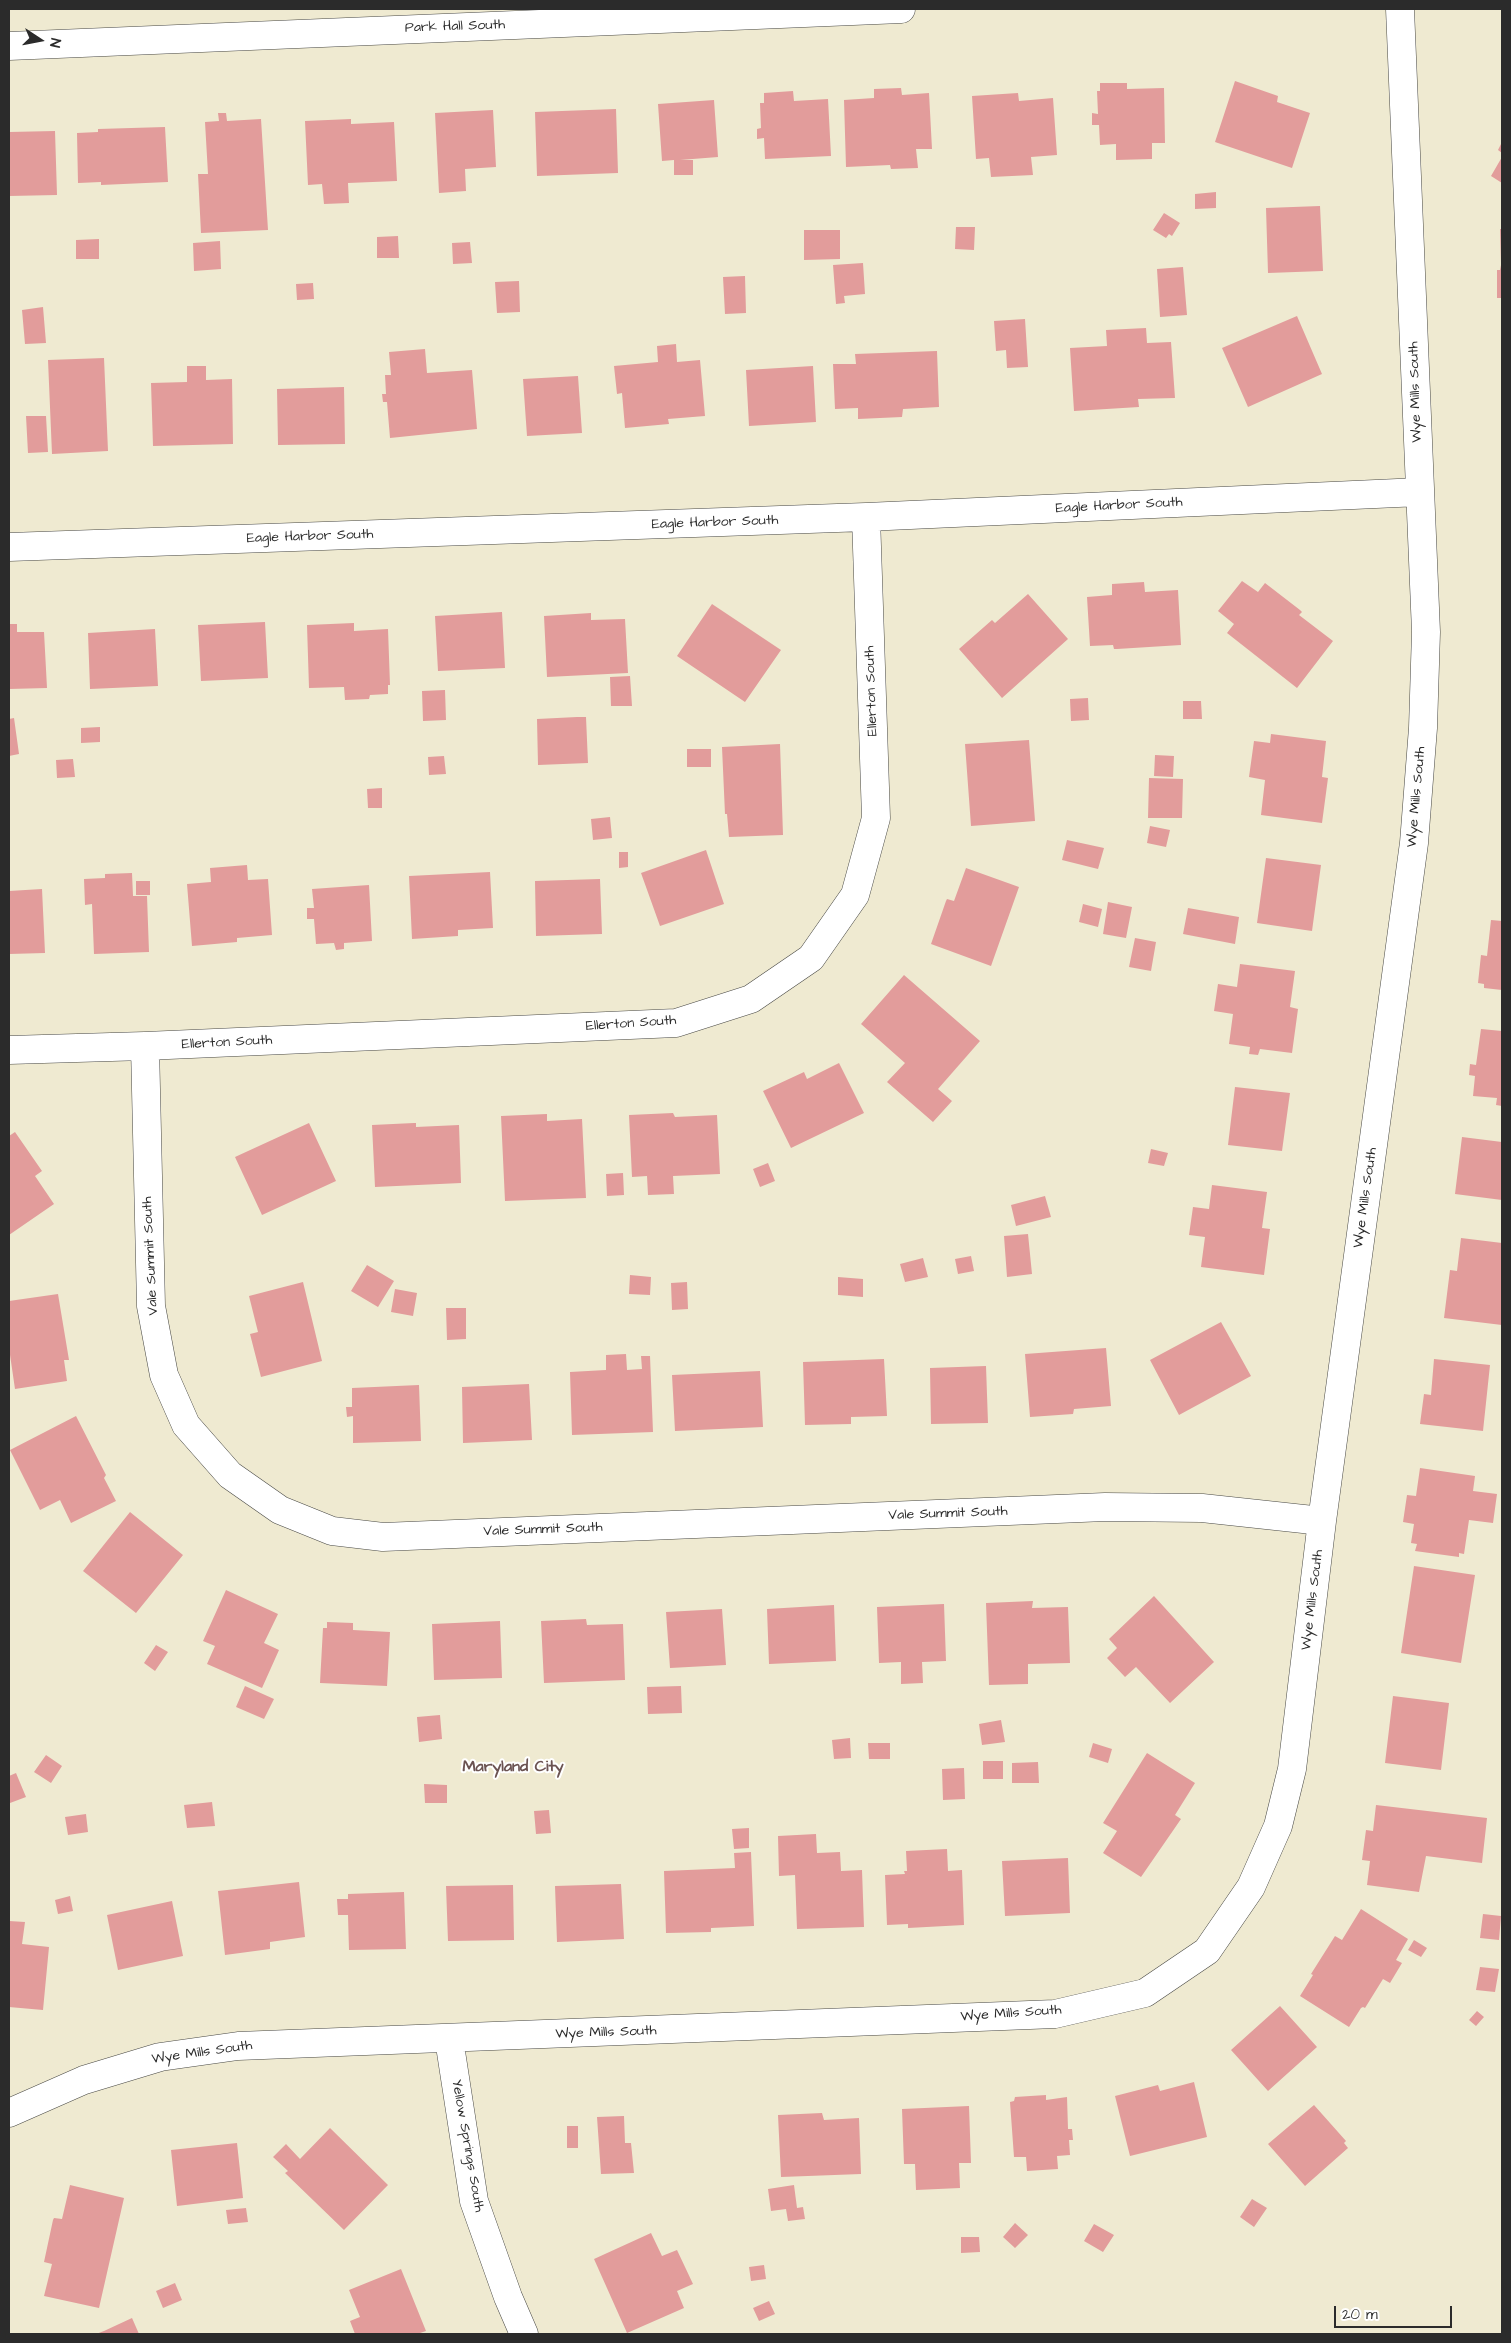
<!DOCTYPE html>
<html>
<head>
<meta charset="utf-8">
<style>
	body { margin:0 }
	#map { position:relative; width:1511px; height:2343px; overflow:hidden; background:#efead1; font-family:"Architects Daughter",sans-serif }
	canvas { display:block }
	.frame { position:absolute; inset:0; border:10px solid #2b2b2b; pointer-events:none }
	.north { position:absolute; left:15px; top:15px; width:50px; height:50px; -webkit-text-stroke:4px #fff; paint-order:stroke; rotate:101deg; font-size:14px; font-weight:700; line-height:20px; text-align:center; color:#2b2b2b }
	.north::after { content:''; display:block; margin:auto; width:18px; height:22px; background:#2b2b2b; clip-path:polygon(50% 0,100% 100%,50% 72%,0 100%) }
	.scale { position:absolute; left:1334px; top:2306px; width:118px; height:22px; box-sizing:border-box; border:2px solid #2b2b2b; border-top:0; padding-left:6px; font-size:15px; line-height:18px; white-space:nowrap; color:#2b2b2b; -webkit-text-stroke:4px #fff; paint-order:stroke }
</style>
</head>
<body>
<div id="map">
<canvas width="1511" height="2343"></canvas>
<div class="frame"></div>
<div class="north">N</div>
<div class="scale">20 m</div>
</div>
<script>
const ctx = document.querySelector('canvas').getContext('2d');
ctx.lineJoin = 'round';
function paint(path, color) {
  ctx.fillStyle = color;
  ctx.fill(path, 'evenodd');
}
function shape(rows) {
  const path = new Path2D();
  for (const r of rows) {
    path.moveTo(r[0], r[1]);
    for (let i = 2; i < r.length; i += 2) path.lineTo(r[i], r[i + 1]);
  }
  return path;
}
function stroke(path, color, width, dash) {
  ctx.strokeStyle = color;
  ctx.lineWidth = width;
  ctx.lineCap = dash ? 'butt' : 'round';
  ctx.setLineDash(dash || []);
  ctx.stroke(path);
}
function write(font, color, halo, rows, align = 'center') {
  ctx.font = font + ' "Architects Daughter",sans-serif';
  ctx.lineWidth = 4;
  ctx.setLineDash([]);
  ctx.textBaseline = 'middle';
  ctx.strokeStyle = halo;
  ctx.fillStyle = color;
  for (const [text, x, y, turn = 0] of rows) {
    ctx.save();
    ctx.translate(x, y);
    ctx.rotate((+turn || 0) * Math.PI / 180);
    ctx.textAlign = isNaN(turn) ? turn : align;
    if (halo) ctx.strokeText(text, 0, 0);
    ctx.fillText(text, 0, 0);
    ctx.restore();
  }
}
paint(shape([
	[1235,81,1278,96,1277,102,1310,113,1292,168,1215,142],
	[1100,83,1127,83,1127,89,1164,88,1165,143,1152,143,1152,159,1116,160,1116,144,1100,145,1099,125,1092,125,1092,113,1098,114,1097,91,1100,91],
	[901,88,902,95,929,93,932,149,916,149,918,168,891,169,890,165,846,167,844,100,874,98,874,89],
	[793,91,794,101,828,99,831,156,765,159,764,138,757,139,757,129,761,128,760,103,764,103,764,93],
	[1018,93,1019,101,1053,98,1057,155,1031,157,1033,175,991,177,989,158,976,159,972,96],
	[714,100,718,157,680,160,693,160,693,175,674,175,674,160,662,161,658,104],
	[616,109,618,173,537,176,535,112],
	[493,110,496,167,465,169,466,191,439,193,435,113],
	[218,113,226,113,227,121,261,119,268,230,201,233,198,174,208,174,205,122,219,121],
	[351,119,351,124,394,122,397,181,348,183,349,203,324,204,322,184,308,185,305,121],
	[165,127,168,182,101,185,101,182,78,183,77,133,98,132,98,129],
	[55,131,57,195,9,196,9,132],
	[1502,142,1502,153,1498,150],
	[1502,157,1502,183,1491,176],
	[1216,192,1216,208,1195,209,1195,194],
	[1320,206,1323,271,1268,273,1266,208],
	[1164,213,1180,223,1172,236,1169,234,1166,238,1153,230],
	[956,227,975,227,974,250,955,249],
	[1500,229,1502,229,1502,263,1501,263],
	[804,230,840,230,840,259,804,260],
	[398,236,399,258,377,258,377,237],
	[99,239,99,259,76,259,76,240],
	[220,241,221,269,194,271,193,243],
	[470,242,472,263,453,264,452,243],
	[863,263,865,294,844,296,845,303,836,304,833,265],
	[1501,265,1502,298,1497,298,1497,270,1500,270],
	[1183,267,1187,315,1160,317,1157,269],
	[745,276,746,313,725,314,723,277],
	[519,281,520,312,497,313,495,282],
	[313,283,314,299,297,300,296,284],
	[43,307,46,343,25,344,22,310],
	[1297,316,1322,374,1248,407,1222,348],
	[1025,319,1028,367,1007,368,1006,350,996,351,994,321],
	[1146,328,1147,343,1171,342,1175,398,1138,399,1139,407,1074,411,1070,348,1107,346,1106,330],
	[676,344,677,362,700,360,705,416,668,419,669,424,625,428,622,393,617,394,614,366,658,362,657,346],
	[425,349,427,373,472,370,477,429,390,438,387,402,383,402,382,394,386,394,385,375,391,375,389,352],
	[937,351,939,407,903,409,902,417,858,419,858,408,835,409,833,364,856,364,855,354],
	[104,358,108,451,52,454,48,360],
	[187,366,206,366,206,380,232,379,233,444,153,446,151,383,187,382],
	[813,366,816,422,749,426,746,370],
	[578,376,582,433,527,436,523,379],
	[344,387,345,444,278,445,277,389],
	[26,416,46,416,48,452,28,453],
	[1242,581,1258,592,1265,583,1300,610,1302,612,1299,615,1333,641,1297,688,1227,633,1234,624,1218,611],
	[1144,582,1145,592,1178,590,1181,645,1117,649,1114,649,1113,645,1090,646,1087,597,1112,595,1112,584],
	[1028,594,1068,639,1002,698,959,649,992,620,995,623],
	[712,604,781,650,745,702,677,656],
	[502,612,505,668,438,671,435,616],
	[591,613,591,620,625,619,628,673,547,677,544,616],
	[265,622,268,678,201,681,198,625],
	[354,623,354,631,388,629,390,685,388,685,388,694,370,695,369,699,345,700,344,687,309,688,307,625],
	[9,624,17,624,17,632,44,632,47,688,9,689],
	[155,629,158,686,90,689,88,633],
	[630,676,632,706,611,706,610,677],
	[445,690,446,720,423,721,422,691],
	[1088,698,1089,720,1071,721,1070,699],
	[1183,701,1201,701,1202,719,1183,719],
	[577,717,586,717,588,763,538,765,537,719],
	[14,718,19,754,9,756,9,719],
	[100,727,100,742,81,743,81,728],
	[1271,734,1326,741,1322,777,1328,778,1322,823,1261,815,1265,780,1249,777,1254,741,1270,743],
	[1029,740,1035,821,971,826,965,744],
	[780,744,783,835,729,837,727,814,725,814,722,747],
	[687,749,711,749,711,767,687,767],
	[1155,755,1174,756,1173,777,1154,776],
	[444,756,446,774,429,775,428,757],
	[73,759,75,777,57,778,56,760],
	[1149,778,1183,779,1182,818,1148,818],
	[382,788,382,808,368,808,367,789],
	[610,817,612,838,593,840,591,819],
	[1150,826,1170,830,1166,847,1147,843],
	[1067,840,1104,848,1098,869,1062,860],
	[706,850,724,904,660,926,641,873],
	[619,852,628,852,628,867,619,868],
	[1266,858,1321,865,1312,931,1257,923],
	[247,865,248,880,268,879,272,935,237,938,237,942,192,946,187,884,211,882,210,868],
	[966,868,1019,887,991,966,931,944,946,901,947,899,954,901],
	[490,872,493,928,458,930,458,936,412,939,409,876],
	[132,873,133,896,147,896,149,952,94,954,92,904,85,905,84,879,105,878,105,874],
	[600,879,602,934,536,936,535,881],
	[136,881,150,881,150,895,136,895],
	[369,885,372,941,344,943,344,949,336,950,334,943,316,944,314,919,307,919,307,908,314,908,312,889],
	[42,889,45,953,9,954,9,891],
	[1108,902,1132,907,1126,938,1103,934],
	[1083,904,1102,909,1098,927,1079,922],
	[1188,908,1239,917,1235,944,1183,934],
	[1491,920,1502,921,1502,990,1484,988,1484,984,1478,983,1481,955,1487,956],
	[1135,938,1156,942,1151,971,1129,967],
	[1240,964,1295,971,1290,1007,1298,1009,1292,1053,1260,1049,1258,1055,1249,1054,1250,1047,1229,1044,1233,1014,1214,1011,1218,984,1237,987],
	[904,975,980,1041,938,1089,952,1101,933,1122,887,1082,905,1063,861,1024],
	[1481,1029,1502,1031,1502,1106,1496,1105,1497,1098,1473,1096,1475,1076,1469,1075,1470,1064,1476,1065],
	[839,1063,864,1113,791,1148,763,1091,804,1072,807,1079],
	[1235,1087,1290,1093,1282,1151,1228,1145],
	[673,1113,675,1117,717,1115,720,1174,673,1176,674,1194,648,1195,647,1176,632,1177,629,1115],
	[547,1114,547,1121,582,1119,586,1198,505,1201,501,1116],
	[309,1123,336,1181,262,1215,235,1157],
	[414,1123,416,1123,416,1127,459,1125,461,1183,375,1187,372,1125],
	[15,1132,42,1171,35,1176,54,1204,9,1235,9,1136],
	[1462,1137,1502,1142,1502,1200,1455,1194],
	[1151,1149,1168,1153,1164,1166,1148,1163],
	[768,1163,775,1181,760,1187,753,1169],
	[623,1173,624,1195,607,1196,606,1174],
	[1212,1185,1267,1192,1262,1228,1270,1229,1264,1275,1201,1267,1205,1237,1189,1235,1193,1207,1209,1209],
	[1045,1196,1051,1217,1016,1226,1011,1205],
	[1028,1234,1032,1274,1007,1277,1004,1236],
	[1461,1238,1502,1243,1502,1325,1444,1318,1450,1270,1457,1271],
	[971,1256,974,1271,958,1274,955,1259],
	[923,1258,928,1277,905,1282,900,1264],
	[367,1265,394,1281,378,1307,351,1291],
	[630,1275,651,1277,650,1295,629,1294],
	[838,1277,863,1279,863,1297,838,1295],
	[303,1282,322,1361,261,1377,250,1334,258,1332,249,1296],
	[687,1282,688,1309,672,1310,671,1283],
	[395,1289,417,1293,413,1316,391,1312],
	[58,1294,69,1360,64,1360,67,1381,15,1389,9,1348,9,1301],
	[446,1308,466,1308,466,1339,447,1340],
	[1221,1322,1251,1376,1179,1415,1150,1360],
	[1106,1348,1111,1406,1074,1409,1073,1414,1030,1417,1025,1354],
	[626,1354,627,1370,642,1369,641,1356,650,1356,653,1432,572,1435,570,1372,606,1370,606,1355],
	[884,1359,887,1416,851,1417,851,1424,805,1425,803,1362],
	[1434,1359,1490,1365,1483,1431,1420,1424,1424,1394,1431,1395],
	[986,1366,988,1423,931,1424,930,1368],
	[760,1371,763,1427,675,1431,672,1375],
	[529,1384,532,1440,463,1443,462,1387],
	[419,1385,421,1441,353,1443,353,1416,347,1417,346,1407,352,1407,352,1388],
	[76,1416,106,1475,104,1478,116,1501,71,1523,60,1500,40,1510,10,1450],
	[1420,1468,1475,1476,1473,1491,1497,1494,1493,1523,1469,1520,1464,1554,1459,1553,1459,1557,1415,1551,1417,1544,1411,1543,1414,1524,1403,1522,1407,1495,1416,1496],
	[130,1512,183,1555,136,1613,83,1571],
	[1414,1566,1475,1575,1461,1663,1401,1653],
	[226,1590,278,1614,264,1643,279,1650,262,1688,207,1664,215,1646,203,1641],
	[1154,1596,1214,1662,1170,1703,1136,1667,1125,1677,1107,1658,1117,1648,1109,1639],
	[1033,1601,1032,1608,1068,1607,1070,1663,1028,1664,1028,1684,989,1685,986,1603],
	[944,1604,946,1661,922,1662,923,1683,901,1684,901,1662,879,1663,877,1607],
	[834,1605,836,1661,769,1664,767,1609],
	[722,1609,726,1665,670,1668,666,1612],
	[586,1619,587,1625,623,1624,625,1680,544,1683,541,1621],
	[500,1621,502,1678,434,1680,432,1624],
	[327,1622,353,1623,353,1630,390,1632,387,1686,320,1683,323,1628,327,1628],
	[156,1645,168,1652,155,1671,144,1663],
	[245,1686,274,1699,264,1719,236,1707],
	[681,1686,682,1713,648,1714,647,1687],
	[1393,1696,1449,1703,1441,1770,1385,1763],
	[440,1715,442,1739,419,1742,417,1717],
	[1001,1720,1005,1742,982,1745,979,1724],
	[850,1738,851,1758,834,1759,832,1740],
	[868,1743,890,1743,890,1759,869,1759],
	[1093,1743,1112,1749,1108,1763,1089,1757],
	[1147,1753,1195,1783,1175,1815,1181,1819,1141,1877,1103,1853,1117,1831,1103,1823],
	[46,1755,62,1766,51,1783,34,1772],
	[983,1761,1003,1761,1003,1779,983,1779],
	[1038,1762,1039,1783,1012,1783,1012,1763],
	[964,1768,965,1799,943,1800,942,1769],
	[16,1773,26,1797,10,1803,9,1776],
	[424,1784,447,1785,447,1803,425,1803],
	[212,1802,215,1826,187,1828,184,1805],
	[1376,1805,1487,1818,1482,1863,1426,1856,1419,1892,1367,1885,1370,1861,1362,1860,1366,1830,1373,1831],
	[549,1810,551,1833,536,1834,534,1811],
	[86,1814,88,1832,68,1835,65,1817],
	[749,1828,749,1848,734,1849,732,1829],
	[816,1834,817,1853,840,1852,841,1871,862,1870,864,1927,797,1929,795,1875,779,1876,778,1836],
	[947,1849,948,1871,962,1870,964,1925,908,1928,908,1924,887,1925,885,1875,905,1874,904,1871,907,1871,906,1851],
	[751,1852,754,1926,711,1928,711,1932,666,1933,664,1871,735,1868,734,1853],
	[1068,1858,1070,1913,1005,1916,1002,1861],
	[299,1882,305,1937,270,1942,270,1949,225,1955,218,1891],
	[621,1884,624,1939,557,1942,555,1886],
	[513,1885,514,1940,448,1941,446,1886],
	[404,1892,406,1949,349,1950,348,1915,338,1915,337,1899,348,1899,348,1894],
	[70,1896,73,1911,58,1914,55,1900],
	[172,1901,183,1956,118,1970,107,1915],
	[1361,1909,1408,1939,1396,1960,1402,1963,1390,1983,1383,1979,1365,2008,1363,2007,1361,2008,1349,2027,1300,1996,1313,1975,1311,1974,1335,1936,1342,1940],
	[1483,1914,1501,1916,1499,1940,1480,1938],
	[9,1921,25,1922,22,1944,49,1947,43,2010,9,2007],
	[1414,1940,1427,1948,1421,1957,1408,1950],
	[1480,1967,1499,1969,1495,1992,1476,1990],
	[1280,2006,1317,2047,1268,2091,1231,2050],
	[1477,2011,1484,2017,1476,2026,1469,2020],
	[1194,2082,1207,2137,1130,2156,1115,2096,1158,2085,1160,2091],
	[1046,2095,1046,2100,1067,2097,1068,2129,1072,2129,1073,2140,1069,2140,1070,2155,1057,2156,1058,2169,1027,2171,1026,2157,1014,2157,1010,2102,1014,2101,1015,2097],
	[1314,2105,1346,2141,1344,2143,1348,2148,1305,2186,1268,2144],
	[969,2106,971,2163,959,2163,960,2188,916,2190,915,2164,904,2164,902,2109],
	[822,2113,824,2120,859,2118,861,2174,781,2177,778,2115],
	[624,2116,625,2143,631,2143,634,2173,601,2174,597,2117],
	[567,2126,578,2126,578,2148,567,2148],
	[330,2128,388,2185,344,2230,285,2173,288,2171,273,2157,286,2144,300,2159],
	[237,2143,243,2198,177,2206,171,2150],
	[70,2185,124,2198,99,2308,44,2296,52,2264,44,2262,53,2220,54,2218,62,2219],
	[794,2185,797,2208,803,2207,805,2219,788,2221,786,2209,771,2211,768,2189],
	[1252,2199,1267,2208,1254,2227,1240,2217],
	[246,2208,248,2222,228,2224,226,2210],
	[1015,2223,1028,2235,1015,2248,1003,2237],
	[1094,2224,1114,2235,1103,2252,1084,2241],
	[651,2233,662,2256,677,2250,693,2284,677,2291,684,2308,627,2333,594,2259],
	[961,2237,979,2237,980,2252,961,2253],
	[764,2265,766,2279,751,2281,749,2267],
	[401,2269,426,2331,417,2334,355,2334,350,2321,360,2317,349,2290],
	[175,2283,182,2300,163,2308,156,2291],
	[769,2301,775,2314,759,2321,753,2308],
	[132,2318,139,2334,96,2334,104,2331]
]), '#e29c9b');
const minor = shape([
	[9,46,901,9],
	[9,547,866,517,1420,492],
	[145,1046,151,1306,164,1375,186,1425,230,1475,280,1510,332,1531,383,1537,1105,1507,1202,1508,1322,1521],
	[9,1050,145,1046,676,1023,751,999,811,958,855,895,876,818,866,517],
	[449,2039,474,2201,508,2297,524,2334],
	[9,2113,84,2080,160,2057,238,2046,1055,2014,1145,1993,1207,1951,1251,1887,1278,1826,1292,1769,1322,1521,1414,843,1423,728,1426,632,1400,9]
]);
stroke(minor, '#484844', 29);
stroke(minor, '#fff', 28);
write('14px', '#2b2b2b', '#fff', [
	["Park Hall South",455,27,-2],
	["Wye Mills South",1416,392,-92],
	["Eagle Harbor South",1119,506,-3],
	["Eagle Harbor South",715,523,-2],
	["Eagle Harbor South",310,537,-2],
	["Ellerton South",872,691,-92],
	["Wye Mills South",1417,797,-85],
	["Ellerton South",631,1024,-4],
	["Ellerton South",227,1043,-3],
	["Wye Mills South",1366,1198,-82],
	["Vale Summit South",151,1256,-93],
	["Vale Summit South",948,1514,-2],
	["Vale Summit South",543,1530,-2],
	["Wye Mills South",1313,1600,-83],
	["Wye Mills South",1011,2014,-4],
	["Wye Mills South",606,2033,-2],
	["Wye Mills South",202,2053,-8],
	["Yellow Springs South",467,2146,80]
]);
write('bold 16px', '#6b5352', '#fff', [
	["Maryland City",513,1768]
]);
</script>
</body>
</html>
